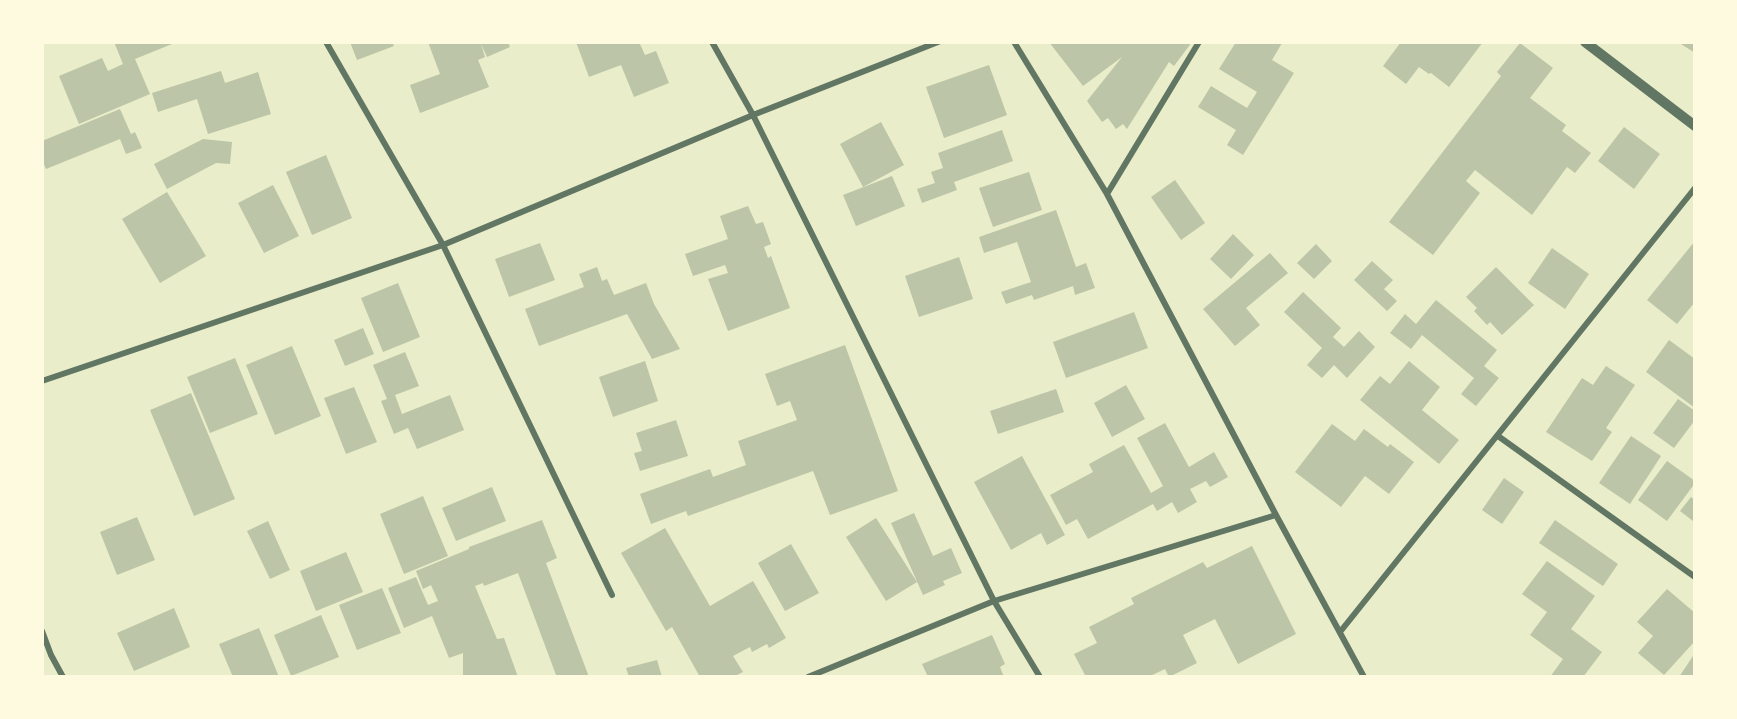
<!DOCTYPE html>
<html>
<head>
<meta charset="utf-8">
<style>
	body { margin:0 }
	#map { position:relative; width:1737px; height:719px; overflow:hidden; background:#e9edc9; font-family:Signika,sans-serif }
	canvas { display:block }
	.frame { position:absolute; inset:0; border:44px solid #fefae0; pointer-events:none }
</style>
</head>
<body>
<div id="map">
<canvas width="1737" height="719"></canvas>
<div class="frame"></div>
</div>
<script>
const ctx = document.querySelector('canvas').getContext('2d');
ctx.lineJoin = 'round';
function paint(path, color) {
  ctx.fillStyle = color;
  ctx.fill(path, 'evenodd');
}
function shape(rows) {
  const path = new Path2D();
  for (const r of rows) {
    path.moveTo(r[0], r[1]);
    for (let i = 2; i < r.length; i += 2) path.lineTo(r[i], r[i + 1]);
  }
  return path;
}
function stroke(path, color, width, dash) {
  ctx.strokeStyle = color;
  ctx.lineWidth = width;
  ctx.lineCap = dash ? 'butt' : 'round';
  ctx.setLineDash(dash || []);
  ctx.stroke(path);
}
paint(shape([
	[114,42,177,42,135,59,150,94,79,124,59,76,102,58,108,71,123,64],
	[350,42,392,42,394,46,357,60],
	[428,42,508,42,510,47,487,57,481,44,485,57,478,60,489,87,420,113,410,85,440,74],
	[576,42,639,42,645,55,656,51,669,83,634,97,621,65,589,77],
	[1049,42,1192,42,1174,66,1169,62,1127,129,1123,124,1116,129,1108,118,1102,122,1087,101,1122,57,1083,86],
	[1236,42,1281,42,1282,43,1272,60,1294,73,1243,155,1227,145,1236,130,1198,107,1211,86,1247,108,1257,92,1219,69],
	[1401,42,1483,42,1449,87,1431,73,1429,74,1419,67,1406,84,1383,66],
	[1678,42,1695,42,1695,53],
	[1520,43,1553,68,1530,98,1566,125,1562,131,1591,153,1575,173,1567,167,1532,215,1475,170,1466,181,1480,193,1433,255,1389,222,1501,76,1497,72],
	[989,65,1007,115,944,138,926,87],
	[221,71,225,83,258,72,271,114,208,134,197,99,158,112,152,93],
	[120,109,131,134,135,132,142,148,126,154,120,139,46,169,42,160,42,141],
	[881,122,904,165,863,187,840,144],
	[1624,127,1660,154,1634,189,1598,161],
	[1002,130,1013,161,954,182,957,190,922,203,917,189,935,183,931,172,943,168,938,153],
	[203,139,232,142,230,164,216,163,167,189,154,164],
	[326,155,352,218,312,235,286,172],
	[1029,172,1042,210,993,227,979,188],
	[892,176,905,206,856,226,843,195],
	[1175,180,1205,223,1181,240,1151,197],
	[273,185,299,236,264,253,238,203],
	[167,192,206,256,160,283,122,219],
	[748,206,756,224,763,222,771,244,764,247,768,258,771,256,790,308,728,331,708,279,728,273,725,265,693,276,685,254,728,239,720,216],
	[1056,210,1076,267,1086,263,1095,288,1075,295,1073,286,1034,300,1032,295,1006,304,1001,292,1031,282,1017,242,984,253,979,237],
	[1233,234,1254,255,1231,279,1210,259],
	[1695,241,1695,302,1677,324,1647,300],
	[540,243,555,280,509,297,495,259],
	[1316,244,1332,261,1314,279,1297,263],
	[1552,248,1589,274,1565,309,1528,283],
	[1270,253,1288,273,1246,308,1260,325,1235,346,1203,309],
	[959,257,973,299,919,317,905,276],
	[1372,261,1393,280,1384,289,1397,301,1387,311,1354,280],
	[597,267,602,281,607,279,614,295,646,283,654,304,680,349,652,359,627,314,539,346,525,309,584,287,579,274],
	[1496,267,1534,305,1502,335,1490,322,1487,325,1474,311,1477,308,1466,297],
	[398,283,420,337,383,352,361,298],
	[1303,292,1341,328,1333,337,1344,347,1359,331,1375,347,1347,378,1334,365,1322,378,1307,365,1322,348,1284,312],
	[1436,300,1497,350,1484,366,1499,378,1476,406,1461,394,1474,378,1422,335,1411,349,1390,333,1405,314,1416,324],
	[1134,312,1148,348,1066,378,1053,342],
	[363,328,374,354,345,366,334,340],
	[1669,340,1695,359,1695,408,1646,372],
	[845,345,898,491,830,515,813,471,688,516,686,511,651,524,640,494,710,469,713,477,746,465,738,441,797,420,790,401,777,406,765,374],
	[292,346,321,416,275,435,246,365],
	[405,352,419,386,395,395,402,414,450,395,464,430,417,449,408,428,394,434,381,401,387,399,373,365],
	[235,358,258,414,210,433,187,377],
	[645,361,658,401,613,417,599,377],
	[1409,361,1440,387,1422,410,1459,440,1439,464,1360,400,1380,376,1390,384],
	[1606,366,1635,385,1606,428,1612,432,1592,461,1546,432,1582,378,1593,385],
	[1126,385,1145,419,1112,437,1094,403],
	[354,387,377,442,346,454,324,398],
	[1056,389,1064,412,998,434,990,411],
	[191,393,235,499,194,516,150,410],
	[1678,399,1695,411,1695,420,1674,448,1653,433],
	[676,420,688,456,640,471,634,453,642,451,636,433],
	[1165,423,1189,467,1214,452,1228,477,1210,487,1206,481,1190,489,1197,502,1178,513,1172,502,1157,511,1153,504,1088,539,1077,519,1066,525,1050,495,1093,472,1089,464,1124,445,1151,493,1163,486,1137,438],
	[1332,424,1355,441,1364,429,1388,447,1390,444,1414,462,1389,494,1365,476,1341,507,1295,472],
	[1631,436,1661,456,1630,504,1599,483],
	[1022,456,1065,535,1047,545,1041,533,1011,550,974,482],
	[1667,461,1695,481,1695,483,1667,521,1638,500],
	[1504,478,1524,492,1502,524,1482,510],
	[492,487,506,521,456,541,442,508],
	[423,496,448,556,404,574,380,514],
	[1691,497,1695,500,1695,518,1693,521,1680,511],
	[914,513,933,556,951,548,962,573,943,581,945,585,923,595,891,523],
	[137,517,155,560,117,575,100,532],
	[876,518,917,582,886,601,846,537],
	[542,520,557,558,546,563,589,677,552,677,556,675,518,573,484,586,483,583,475,586,497,639,504,638,518,677,463,677,463,653,449,658,432,616,404,628,388,588,416,577,428,605,438,601,431,585,423,589,416,571,469,549,469,547],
	[1555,520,1618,564,1603,586,1539,543],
	[268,521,290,570,270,579,247,531],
	[665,528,710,606,753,581,786,638,769,648,767,644,752,652,750,647,733,656,743,672,733,677,700,677,672,627,666,631,621,553],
	[791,544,819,593,785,611,758,563],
	[1252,546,1296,634,1238,664,1215,619,1183,635,1197,663,1169,677,1165,669,1148,677,1086,677,1074,654,1097,643,1089,627,1134,604,1131,598,1203,562,1207,568],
	[346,552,363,592,316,611,300,571],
	[1547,561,1595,596,1571,629,1602,652,1583,677,1550,677,1563,659,1530,635,1547,612,1522,594],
	[382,588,401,633,357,650,339,605],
	[1667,589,1695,613,1695,641,1664,675,1638,653,1653,636,1637,622],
	[174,608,190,647,134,671,117,633],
	[321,615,339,657,291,676,274,635],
	[259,628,279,677,233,677,219,644],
	[992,635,1005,664,1000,667,1004,677,928,677,922,664],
	[1695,653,1695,677,1679,677],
	[657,660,662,677,629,677,626,668]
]), '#bcc5a7');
stroke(shape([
	[326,42,443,245,612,595],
	[712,42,753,115,994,601,1040,677],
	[1014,42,1107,194,1276,515,1364,677],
	[1107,194,1199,42],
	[42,381,443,245,753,115,938,42],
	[1498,436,1695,577],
	[42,631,51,655,63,677],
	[1340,632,1695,188],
	[808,677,994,601,1276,515]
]), '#617663', 6);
stroke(shape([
	[1585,42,1695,126]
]), '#617663', 10);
</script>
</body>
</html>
